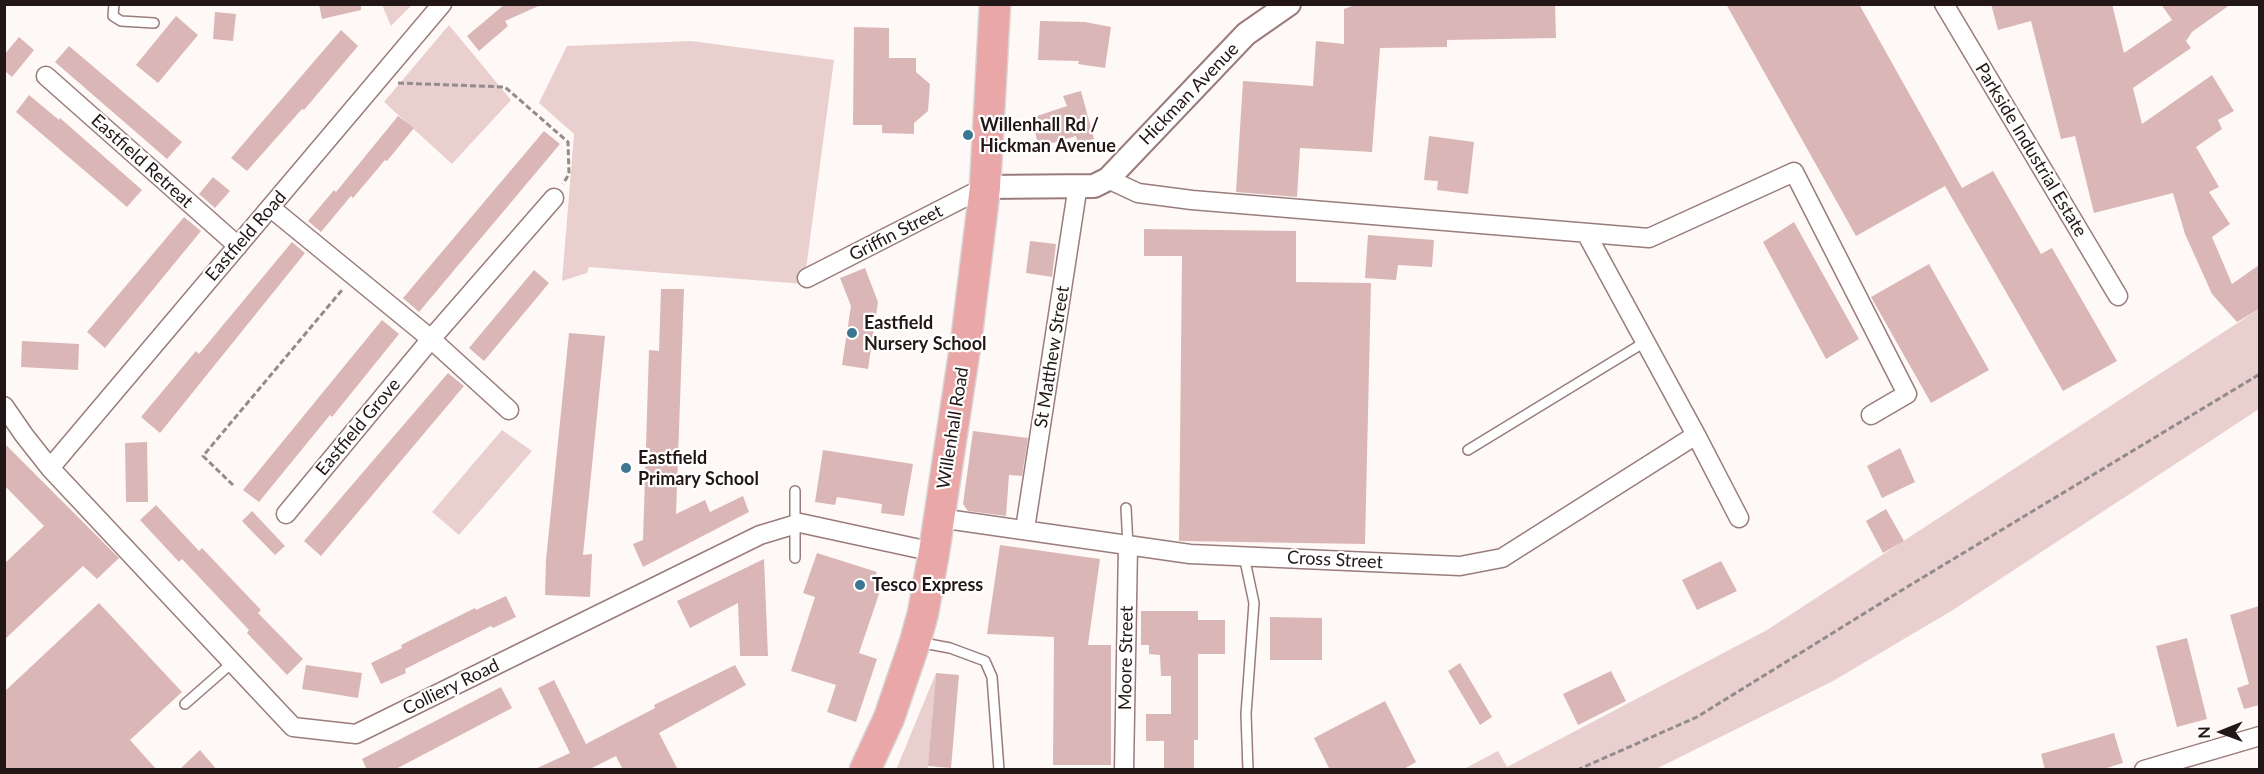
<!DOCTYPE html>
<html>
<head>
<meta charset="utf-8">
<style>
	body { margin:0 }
	#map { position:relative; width:2264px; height:774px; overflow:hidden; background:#fef8f7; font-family:Lato,sans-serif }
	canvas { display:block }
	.frame { position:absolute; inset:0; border:6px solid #221716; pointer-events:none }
	.north { position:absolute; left:2192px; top:702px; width:60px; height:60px; -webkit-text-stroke:4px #fff; paint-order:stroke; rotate:269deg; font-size:16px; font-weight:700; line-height:24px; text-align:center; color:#221716 }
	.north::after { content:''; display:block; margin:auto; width:21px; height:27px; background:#221716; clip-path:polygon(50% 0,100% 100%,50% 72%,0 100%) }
</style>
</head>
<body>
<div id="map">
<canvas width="2264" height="774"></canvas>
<div class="frame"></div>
<div class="north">N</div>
</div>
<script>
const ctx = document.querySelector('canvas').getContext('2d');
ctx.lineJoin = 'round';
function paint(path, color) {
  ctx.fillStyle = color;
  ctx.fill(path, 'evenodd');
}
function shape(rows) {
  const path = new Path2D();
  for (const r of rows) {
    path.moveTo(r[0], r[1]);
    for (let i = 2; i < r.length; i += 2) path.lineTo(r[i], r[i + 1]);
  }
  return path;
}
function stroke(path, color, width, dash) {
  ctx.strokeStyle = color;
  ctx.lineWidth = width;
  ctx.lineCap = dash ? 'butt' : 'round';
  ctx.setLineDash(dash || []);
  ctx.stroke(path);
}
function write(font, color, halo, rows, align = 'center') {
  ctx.font = font + ' Lato,sans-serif';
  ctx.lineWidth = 4.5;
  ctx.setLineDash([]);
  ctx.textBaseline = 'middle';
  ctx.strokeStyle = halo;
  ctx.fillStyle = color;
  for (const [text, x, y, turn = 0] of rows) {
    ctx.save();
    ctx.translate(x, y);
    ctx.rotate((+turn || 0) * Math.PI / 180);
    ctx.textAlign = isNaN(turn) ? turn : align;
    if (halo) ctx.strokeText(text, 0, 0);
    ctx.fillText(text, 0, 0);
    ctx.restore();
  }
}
paint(shape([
	[382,5,412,5,391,26],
	[449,25,511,100,452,164,384,102],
	[691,41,834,60,804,284,589,267,587,273,562,281,574,134,539,103,567,46],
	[2259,309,2259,409,1953,610,1833,681,1656,769,1462,770,1498,751,1507,767,1767,630],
	[502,430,532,451,459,535,432,512],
	[936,673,928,769,896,770]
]), '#e9d0cf');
paint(shape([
	[319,4,361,4,361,10,322,19],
	[505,4,543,4,505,21,508,26,479,51,467,36],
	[1357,4,1555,4,1556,38,1447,40,1447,47,1380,48,1372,152,1300,148,1297,197,1236,192,1243,81,1313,86,1316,41,1344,44,1344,9],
	[1726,4,1859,4,1962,188,1993,171,2041,254,2052,248,2117,361,2063,391,1945,186,1856,236],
	[1991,4,2112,4,2124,53,2172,20,2161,4,2231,4,2192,32,2186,41,2191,48,2133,88,2142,124,2212,75,2234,111,2218,120,2222,129,2196,147,2219,187,2209,192,2230,224,2212,237,2232,284,2259,265,2259,309,2237,322,2212,294,2185,234,2173,193,2094,213,2075,136,2061,139,2031,21,1998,30],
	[215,12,236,14,233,41,213,39],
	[176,16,198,35,158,83,136,65],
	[1040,21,1085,22,1111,27,1105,68,1078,64,1079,61,1038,60],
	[854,27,889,28,889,58,916,58,916,72,930,84,928,111,914,123,914,134,882,133,882,125,853,125],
	[341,30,358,46,304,110,302,109,247,171,231,158],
	[19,37,34,50,12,77,4,70,4,55],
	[69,46,182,142,167,159,55,62],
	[1081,91,1094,139,1078,144,1076,136,1039,147,1031,118,1067,106,1063,96],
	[29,95,59,120,60,118,142,190,127,207,16,112],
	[398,116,414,128,387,161,385,160,353,198,351,196,321,232,308,221,334,190,336,192],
	[544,131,560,144,419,312,403,298],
	[1429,136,1474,142,1468,194,1437,190,1438,181,1424,180],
	[213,177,230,191,215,208,199,194],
	[184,217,201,231,105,348,87,332],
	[1794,222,1859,339,1826,359,1763,242],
	[1144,229,1296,231,1296,282,1371,283,1365,544,1179,541,1182,256,1144,256],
	[1368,235,1434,240,1432,267,1398,265,1396,280,1365,278],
	[1030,241,1056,244,1052,277,1026,273],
	[292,242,305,253,160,433,141,417,196,351,199,354],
	[1929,264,1989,370,1931,403,1871,297],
	[865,268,878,302,868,369,842,365,851,306,840,278],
	[534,270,549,283,484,361,469,348],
	[661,289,684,289,676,514,705,500,710,512,743,496,749,512,643,567,633,544,643,540,649,350,659,351],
	[382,320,399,334,332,417,330,415,259,502,243,490],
	[569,333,605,336,583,555,592,554,590,597,545,595,546,560],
	[22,341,79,344,78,370,21,367],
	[448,373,464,386,321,556,304,541],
	[973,431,1028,438,1022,476,1009,475,1006,516,968,511,963,504],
	[147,442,148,502,126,502,125,443],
	[4,443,119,558,97,579,83,566,4,640,4,564,44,526,4,485],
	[1900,448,1915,482,1882,498,1867,466],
	[823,450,913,464,904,516,881,513,882,504,837,497,835,505,815,502],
	[156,505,199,551,202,548,261,610,258,613,303,659,287,675,247,633,249,630,182,559,179,562,140,520],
	[1886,509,1904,541,1883,553,1866,521],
	[252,511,285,546,275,555,242,521],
	[1000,545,1100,559,1088,645,1111,645,1111,765,1053,765,1054,637,987,634],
	[817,553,877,572,875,576,884,579,859,653,877,659,856,722,827,712,836,685,791,671,815,597,803,593],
	[764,559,768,656,740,656,738,603,690,628,677,601],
	[1721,561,1737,591,1697,610,1682,580],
	[506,596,516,617,493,628,491,626,405,669,406,673,381,684,371,663,402,648,401,645,475,608,476,610],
	[99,603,182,692,130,740,157,770,4,770,4,692],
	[2259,606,2259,705,2244,709,2237,688,2249,684,2230,615],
	[1141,611,1198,611,1198,620,1225,620,1225,654,1198,654,1198,740,1194,740,1194,770,1164,770,1164,741,1146,741,1146,714,1171,714,1171,676,1161,676,1160,655,1149,654,1149,645,1141,645],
	[1270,617,1322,618,1322,660,1270,660],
	[2187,638,2207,719,2177,727,2156,646],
	[1460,663,1492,717,1480,725,1448,671],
	[306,665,362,673,358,698,302,689],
	[735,665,746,685,659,733,678,770,623,770,616,756,588,770,533,770,570,753,538,688,554,680,586,744,655,708,654,705],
	[1611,671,1626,701,1578,725,1563,694],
	[936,673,959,675,951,768,928,766],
	[501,687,512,708,394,770,367,770,362,759],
	[1385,701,1416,762,1402,770,1330,770,1314,738],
	[2114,733,2123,763,2100,770,2045,770,2041,754],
	[200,750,217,770,179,770]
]), '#dab7b6');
const service = shape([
	[114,4,113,16,121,21,154,23],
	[1468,450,1645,342],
	[1126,508,1128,546],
	[1244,556,1254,603,1246,714,1248,770],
	[795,558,795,491],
	[918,642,950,648,985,661,992,677,999,770],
	[185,704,233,662]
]);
const minor = shape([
	[1944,4,2118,296],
	[46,76,238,246],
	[1108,179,1138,193,1192,200,1649,238,1794,172,1907,394,1871,415],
	[271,208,431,339,509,410],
	[1586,233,1696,435,1739,518],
	[807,278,985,187],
	[4,406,24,435,50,468,293,727,356,734,760,535,800,523,934,552],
	[50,468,442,4],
	[286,514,431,339,554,198],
	[939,518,1190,554,1460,566,1502,558,1696,435],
	[1025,529,1078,185],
	[1124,770,1128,546],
	[2144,770,2260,736]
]);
const tertiary = shape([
	[985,187,1094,186,1108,179,1246,34,1289,4]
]);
const trunk = shape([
	[865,770,889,718,915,642,923,613,934,552,967,334,985,187,995,4]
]);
stroke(service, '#997c7b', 12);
stroke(minor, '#997c7b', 21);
stroke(tertiary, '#997c7b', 26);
stroke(trunk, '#d7d5d5', 33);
stroke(shape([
	[398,83,505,87,568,142,569,174,563,184],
	[233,485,203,456,342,290],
	[1577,770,1697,717,1907,587,2260,374]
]), '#938b8a', 3, [6, 3]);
stroke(service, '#fff', 9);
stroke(minor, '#fff', 18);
stroke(tertiary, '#fff', 22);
stroke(trunk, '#eaa7a7', 30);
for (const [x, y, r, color] of [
	[968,135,6,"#3d7690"],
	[852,333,6,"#3d7690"],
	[626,468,6,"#3d7690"],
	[860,585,6,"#3d7690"]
]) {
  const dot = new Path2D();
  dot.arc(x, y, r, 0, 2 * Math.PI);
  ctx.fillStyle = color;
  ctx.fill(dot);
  stroke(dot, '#fff', 2);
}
write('18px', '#221716', '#fff', [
	["Hickman Avenue",1189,94,-46],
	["Parkside Industrial Estate",2031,150,59],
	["Eastfield Retreat",142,161,42],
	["Griffin Street",896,233,-27],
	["Eastfield Road",246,236,-49],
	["St Matthew Street",1052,357,-81],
	["Eastfield Grove",358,427,-50],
	["Willenhall Road",953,428,-81],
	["Cross Street",1335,560,3],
	["Moore Street",1126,658,-89],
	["Colliery Road",451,687,-26]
]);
write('bold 18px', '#221716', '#fff', [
	["Willenhall Rd /",980,125],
	["Hickman Avenue",980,146],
	["Eastfield",864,323],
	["Nursery School",864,344],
	["Eastfield",638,458],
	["Primary School",638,479],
	["Tesco Express",872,585]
], 'left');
</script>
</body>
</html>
